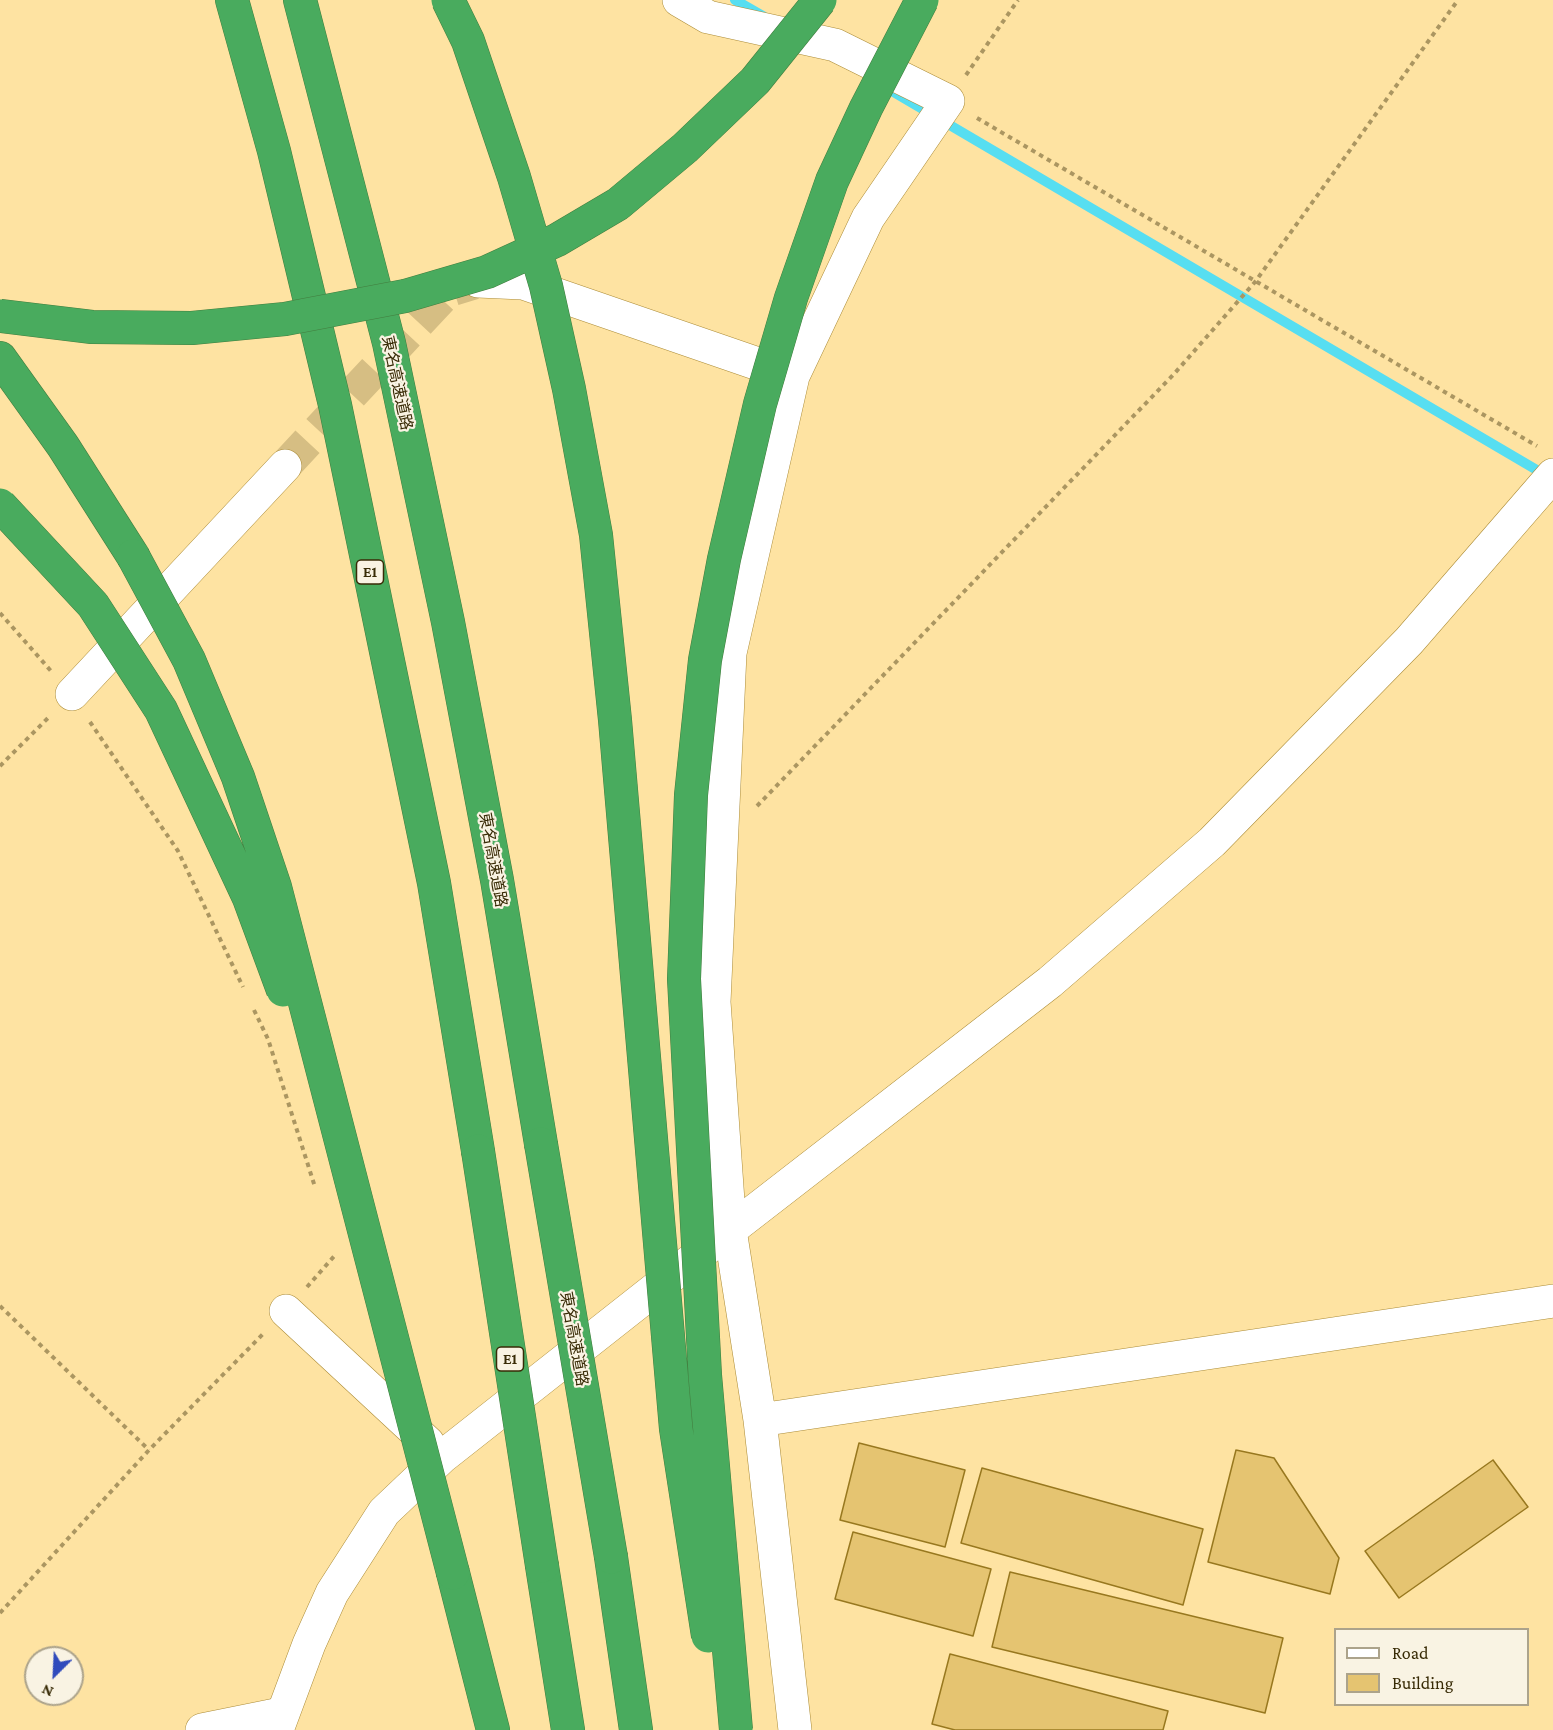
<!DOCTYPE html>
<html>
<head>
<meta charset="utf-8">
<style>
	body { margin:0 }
	#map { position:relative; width:1553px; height:1730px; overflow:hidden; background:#fee3a2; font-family:"Crimson Pro",serif }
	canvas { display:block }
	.legend { position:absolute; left:1334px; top:1628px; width:195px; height:78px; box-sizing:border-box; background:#f9f3e3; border:2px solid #aca38b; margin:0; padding:8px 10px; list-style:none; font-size:18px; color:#382b06 }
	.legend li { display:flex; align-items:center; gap:12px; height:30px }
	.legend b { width:30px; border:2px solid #aca38b }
	.north { position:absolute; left:24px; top:1646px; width:60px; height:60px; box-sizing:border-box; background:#f9f3e3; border:2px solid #aca38b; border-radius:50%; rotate:204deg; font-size:16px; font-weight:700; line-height:24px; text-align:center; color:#382b06 }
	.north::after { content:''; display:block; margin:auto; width:21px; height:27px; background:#304bbc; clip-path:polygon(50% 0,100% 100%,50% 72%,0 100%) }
</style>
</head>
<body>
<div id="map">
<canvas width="1553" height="1730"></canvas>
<ul class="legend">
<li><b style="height:8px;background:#fff"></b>Road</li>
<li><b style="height:16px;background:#e5c471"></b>Building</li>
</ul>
<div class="north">N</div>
</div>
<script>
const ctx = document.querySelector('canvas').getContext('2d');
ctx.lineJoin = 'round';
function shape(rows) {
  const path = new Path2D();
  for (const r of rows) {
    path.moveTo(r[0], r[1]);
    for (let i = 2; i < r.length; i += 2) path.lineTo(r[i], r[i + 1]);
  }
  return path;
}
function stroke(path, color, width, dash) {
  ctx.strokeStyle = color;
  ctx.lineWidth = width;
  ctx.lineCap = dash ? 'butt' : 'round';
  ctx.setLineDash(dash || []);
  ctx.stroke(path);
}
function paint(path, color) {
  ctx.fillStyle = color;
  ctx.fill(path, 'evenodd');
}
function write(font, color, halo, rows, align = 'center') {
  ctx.font = font + ' "Crimson Pro","Noto Sans JP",serif';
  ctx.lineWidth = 4.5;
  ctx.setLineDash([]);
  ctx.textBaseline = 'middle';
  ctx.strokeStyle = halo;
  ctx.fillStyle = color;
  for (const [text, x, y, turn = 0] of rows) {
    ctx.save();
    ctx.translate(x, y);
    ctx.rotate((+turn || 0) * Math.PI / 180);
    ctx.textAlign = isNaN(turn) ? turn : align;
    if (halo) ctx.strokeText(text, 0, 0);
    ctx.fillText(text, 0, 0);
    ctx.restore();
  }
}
stroke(shape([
	[735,0,763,16],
	[885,87,1547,476]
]), '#57def1', 10);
const building = shape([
	[859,1443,965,1470,945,1547,840,1520,859,1443],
	[1236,1450,1274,1458,1339,1558,1330,1594,1208,1562,1236,1450],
	[1493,1460,1528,1507,1399,1598,1365,1551,1493,1460],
	[982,1468,1203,1529,1183,1605,961,1543,982,1468],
	[853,1532,991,1569,973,1636,835,1599,853,1532],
	[1010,1572,1283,1638,1265,1713,992,1647,1010,1572],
	[950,1654,1168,1711,1163,1730,955,1730,932,1724,950,1654]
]);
paint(building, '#e5c471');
stroke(building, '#98781f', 1.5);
stroke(shape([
	[285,466,448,291,474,283]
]), '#d6be83', 33, [33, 16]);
const street = shape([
	[679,0,708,17,835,45,948,101,868,218,793,376,730,653,714,1002,730,1230,760,1420,795,1730],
	[478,281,523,283,793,376],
	[72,694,285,466],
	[286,1311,428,1443],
	[760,1420,1553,1301],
	[202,1730,281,1714]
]);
const secondary = shape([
	[277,1730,309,1644,332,1593,384,1512,442,1457,730,1230,1050,982,1212,842,1409,641,1553,475]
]);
const highway = shape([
	[232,0,274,151,335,405,434,883,478,1151],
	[300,0,389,343,448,622,497,880,541,1144],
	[0,358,63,446,133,556],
	[611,1557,636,1730],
	[542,1566,568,1730],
	[453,1573,493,1730]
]);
stroke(street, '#ac8c37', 34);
stroke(secondary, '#ac8c37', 34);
stroke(highway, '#437e3f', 34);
stroke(shape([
	[966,75,1018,0],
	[977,118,1537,446],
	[0,613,51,671],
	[90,722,178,851,243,987],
	[0,766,48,718],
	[757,806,1174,374,1255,282,1458,0],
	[254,1010,268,1039,315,1187],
	[307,1287,336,1254],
	[0,1306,149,1450],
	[0,1613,149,1450,263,1334]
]), '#ab9661', 4, [4.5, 4.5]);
stroke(street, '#fff', 33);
stroke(secondary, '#fff', 33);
stroke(highway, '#49ab5e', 33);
const highwayBridge = shape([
	[448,0,468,41,514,177,546,286,569,389,596,535,615,720,676,1429,708,1636],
	[0,316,92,327,192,328,285,319,405,296,487,272,557,240,618,204,685,148,755,81,820,0],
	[0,505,93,605,161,710,249,898,283,990],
	[133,556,189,660,238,777,275,887,453,1573],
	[541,1144,611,1557],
	[478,1151,542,1566],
	[736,1730,705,1375,684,979,691,795,705,660,724,559,760,404,791,298,832,181,866,108,922,0]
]);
stroke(highwayBridge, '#437e3f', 34, []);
stroke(highwayBridge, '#49ab5e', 33);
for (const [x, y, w] of [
	[370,572,27],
	[510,1359,27]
]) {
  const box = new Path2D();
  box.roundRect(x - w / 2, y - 12, w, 24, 4.5);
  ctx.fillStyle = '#f9f3e3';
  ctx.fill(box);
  stroke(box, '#382b06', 1.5);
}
write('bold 15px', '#382b06', null, [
	["E1",370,572],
	["E1",510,1359]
]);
write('16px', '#382b06', '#f9f3e3', [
	["東名高速道路",397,383,78],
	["東名高速道路",493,860,80],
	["東名高速道路",574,1339,80]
]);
</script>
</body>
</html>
